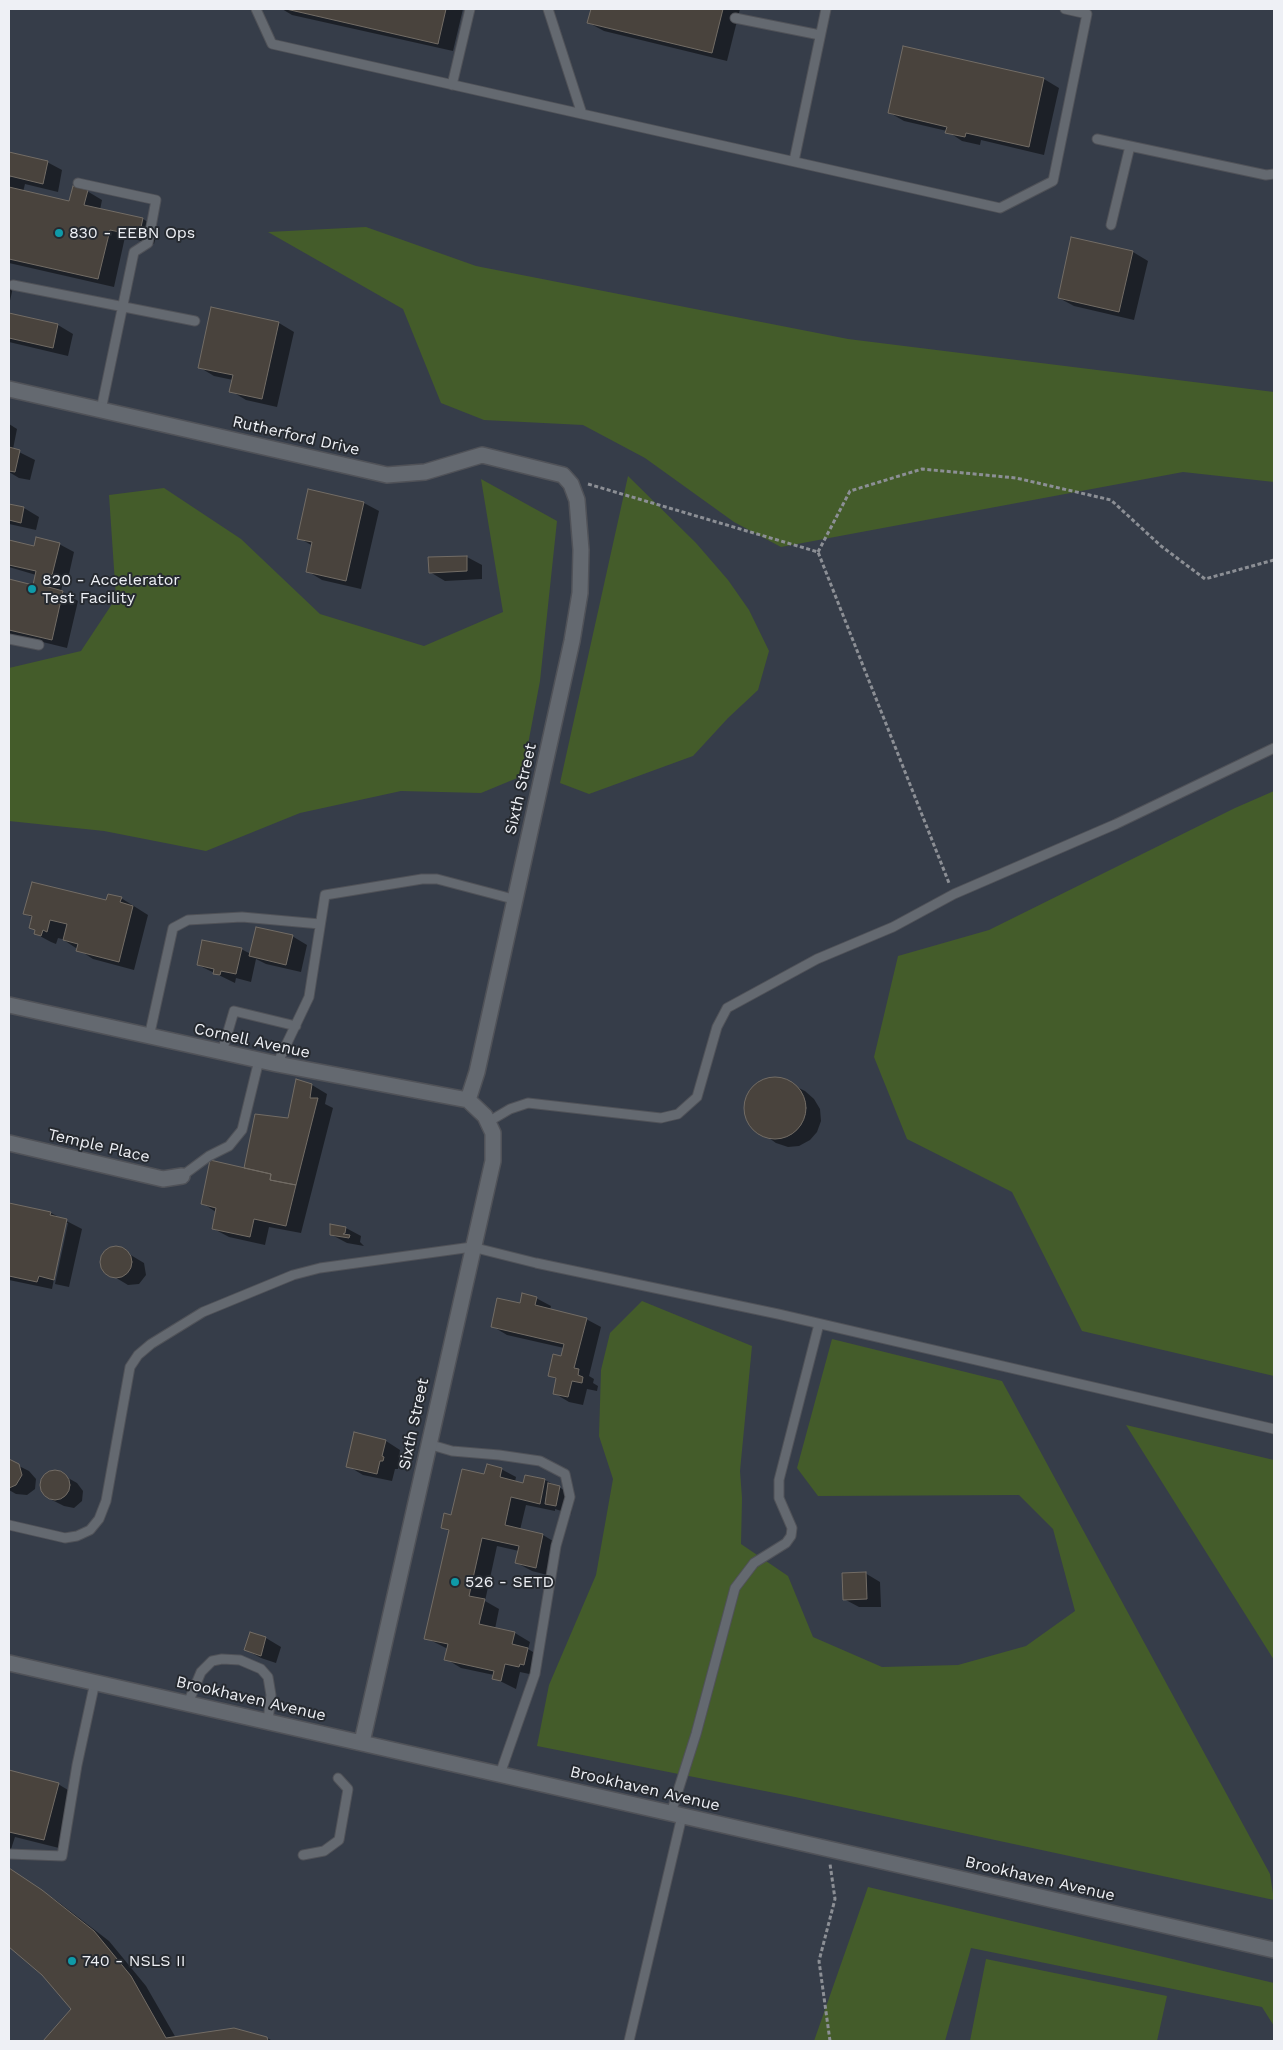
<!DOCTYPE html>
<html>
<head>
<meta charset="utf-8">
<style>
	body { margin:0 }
	#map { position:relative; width:1283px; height:2050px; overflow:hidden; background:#2f343a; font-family:"Work Sans",sans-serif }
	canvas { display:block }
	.frame { position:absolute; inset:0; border:10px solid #eef0f5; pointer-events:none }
</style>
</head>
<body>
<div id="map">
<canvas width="1283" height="2050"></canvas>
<div class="frame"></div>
</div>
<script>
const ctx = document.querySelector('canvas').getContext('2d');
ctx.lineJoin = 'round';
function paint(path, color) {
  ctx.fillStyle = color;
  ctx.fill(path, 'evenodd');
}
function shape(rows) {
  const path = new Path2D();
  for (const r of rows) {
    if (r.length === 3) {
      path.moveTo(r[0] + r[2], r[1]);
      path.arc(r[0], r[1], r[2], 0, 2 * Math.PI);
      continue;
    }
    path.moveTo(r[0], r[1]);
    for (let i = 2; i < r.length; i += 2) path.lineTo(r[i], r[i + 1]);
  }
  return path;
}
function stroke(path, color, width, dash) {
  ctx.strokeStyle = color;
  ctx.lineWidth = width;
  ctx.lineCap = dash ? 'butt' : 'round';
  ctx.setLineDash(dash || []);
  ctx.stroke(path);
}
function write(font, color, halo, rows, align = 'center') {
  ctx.font = font + ' "Work Sans",sans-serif';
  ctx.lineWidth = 4;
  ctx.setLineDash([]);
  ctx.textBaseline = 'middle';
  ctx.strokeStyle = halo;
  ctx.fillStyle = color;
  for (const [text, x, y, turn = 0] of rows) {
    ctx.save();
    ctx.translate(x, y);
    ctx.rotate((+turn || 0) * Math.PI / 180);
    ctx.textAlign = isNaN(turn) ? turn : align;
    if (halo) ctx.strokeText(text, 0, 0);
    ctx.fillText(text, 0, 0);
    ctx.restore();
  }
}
paint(shape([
	[9,9,1274,9,1274,2041,9,2041]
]), '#363d49');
paint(shape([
	[366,227,476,266,848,339,1274,392,1274,482,1183,472,781,547,734,522,645,458,583,425,484,420,441,403,403,309,268,232],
	[628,476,696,543,728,580,749,610,769,651,758,690,728,718,693,756,589,794,560,783],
	[481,479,557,521,540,681,522,776,481,793,401,791,300,813,206,851,104,831,9,821,9,668,81,651,116,598,109,495,164,488,241,539,320,614,424,646,503,612],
	[1274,791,1274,1376,1082,1331,1012,1192,907,1139,874,1057,898,956,989,930,1235,808],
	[642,1301,752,1346,740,1471,742,1498,741,1544,788,1576,813,1637,882,1667,958,1665,1026,1646,1075,1611,1053,1529,1019,1495,818,1496,797,1468,832,1339,1002,1381,1270,1874,1274,1900,795,1797,537,1746,549,1685,596,1575,613,1479,599,1436,601,1370,610,1333],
	[1126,1425,1274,1460,1274,1660],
	[868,1887,1274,1983,1274,2026,1262,2007,971,1948,945,2041,814,2041],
	[986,1959,1167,1996,1157,2041,970,2041]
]), '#445c2a');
paint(shape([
	[282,9,463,9,453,51,292,15],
	[592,9,740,9,727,61,604,31,589,23],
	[904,47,1044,79,1059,88,1044,155,981,140,980,145,962,141,947,131,904,121,890,113],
	[9,153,47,162,62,170,58,192,25,184,23,192,70,202,87,191,102,200,100,210,143,219,158,228,154,244,125,237,114,287,9,263],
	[1133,252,1148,261,1134,320,1074,306,1059,298],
	[9,280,14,283,9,305],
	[9,314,58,325,73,334,68,356,9,342],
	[279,323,294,332,277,407,246,400,231,391,233,380,214,376,199,367],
	[9,424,17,429,13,449,35,460,30,480,19,478,9,472],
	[309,490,364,503,379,511,361,589,322,580,307,571,313,546,299,538],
	[9,505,24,508,39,517,36,530,9,524],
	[9,542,35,548,59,544,74,552,67,583,63,582,61,591,78,601,67,648,14,635,12,642,9,641,9,580,34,586,36,575,9,567],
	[467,557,482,565,482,579,445,581,430,572],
	[121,898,148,915,134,970,93,959,62,939,58,938,56,944,51,942,36,934,36,931,30,927,33,918,25,914],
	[292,936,307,945,301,972,266,964,256,959,251,982,236,978,235,983,198,965,241,949,251,954],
	[778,1078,805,1091,814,1099,820,1109,821,1121,817,1132,810,1140,799,1146,788,1147,776,1143,752,1126,746,1116,745,1105,749,1094,757,1085,767,1079],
	[312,1085,327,1094,325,1104,333,1108,301,1233,269,1227,265,1245,229,1237,214,1229,216,1212,202,1203,245,1169,289,1119],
	[9,1204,51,1213,82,1229,69,1287,55,1284,68,1223,65,1223,52,1289,9,1280],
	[346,1228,361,1236,360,1242,364,1246,347,1243,332,1235],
	[119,1248,144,1263,146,1275,139,1284,128,1285,103,1270,102,1259,108,1250],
	[536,1298,551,1306,550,1310,586,1319,601,1327,589,1376,594,1379,593,1383,598,1386,597,1391,587,1389,583,1405,569,1402,554,1393,557,1380,549,1375,562,1358,564,1348,507,1335,492,1326,521,1305],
	[386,1441,400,1450,398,1469,395,1469,392,1481,363,1475,348,1466],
	[9,1461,29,1471,36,1479,35,1489,27,1495,16,1494,9,1490],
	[501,1469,516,1477,515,1482,524,1484,526,1476,545,1480,574,1495,571,1514,555,1509,555,1511,526,1505,520,1530,543,1535,558,1544,551,1576,532,1571,517,1563,519,1551,497,1546,485,1601,499,1609,495,1629,515,1633,530,1642,528,1649,543,1658,539,1673,534,1675,520,1672,516,1689,494,1678,494,1675,461,1668,446,1659,448,1649,426,1638,450,1532,442,1527,485,1476],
	[51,1472,61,1474,77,1483,83,1491,82,1501,74,1508,64,1506,48,1498,42,1489,43,1479],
	[865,1573,880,1582,881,1607,859,1607,844,1599],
	[251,1634,266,1638,281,1647,276,1663,261,1658,246,1650],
	[9,1771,58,1784,73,1793,59,1848,15,1837,9,1855],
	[9,1868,57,1901,109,1941,146,1986,176,2038,267,2038,273,2041,45,2041,72,2009,42,1974,9,1945]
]), '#0007');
const building = shape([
	[286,9,446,9,438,44,286,9],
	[591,9,723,9,712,53,587,23,591,9],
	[903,46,1044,78,1029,147,966,133,965,137,945,133,947,127,888,113,903,46],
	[9,152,48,161,43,184,10,176,9,180,9,152],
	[73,186,88,190,84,205,143,218,139,236,110,230,98,279,9,259,9,187,69,201,73,186],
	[1071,237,1133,251,1119,312,1058,298,1071,237],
	[211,307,279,322,262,399,229,392,233,375,198,368,211,307],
	[9,313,58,324,53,348,9,338,9,313],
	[9,447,20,450,15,472,9,471,9,447],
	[308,489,364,502,346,581,306,572,312,542,297,539,308,489],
	[9,504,24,507,21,523,9,520,9,504],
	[36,537,60,543,52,575,48,574,45,586,63,591,52,640,9,630,9,579,33,585,36,571,9,565,9,540,34,546,36,537],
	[467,556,467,571,429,573,428,557,467,556],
	[32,882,106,900,108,894,122,897,120,902,133,906,119,962,76,951,78,944,63,940,67,924,50,920,47,932,43,930,41,936,34,934,35,930,29,928,32,916,23,914,32,882],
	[256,927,293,935,286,965,249,956,256,927],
	[202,940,242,948,236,974,221,971,220,975,213,974,214,969,197,965,202,940],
	[775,1108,31],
	[296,1079,312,1084,310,1098,318,1098,296,1185,270,1180,271,1174,244,1168,255,1114,288,1118,296,1079],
	[210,1160,271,1174,270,1180,296,1185,286,1226,254,1219,250,1237,212,1229,216,1208,201,1204,210,1160],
	[9,1203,51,1212,50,1215,67,1219,54,1280,39,1276,37,1282,9,1276,9,1203],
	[330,1224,346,1227,345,1233,343,1234,350,1235,349,1238,330,1235,330,1224],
	[116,1262,16],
	[522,1293,537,1297,535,1305,587,1318,574,1368,579,1369,578,1375,583,1377,582,1383,572,1381,568,1397,553,1394,556,1378,548,1376,553,1354,561,1356,564,1344,491,1327,497,1298,520,1303,522,1293],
	[354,1432,386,1440,382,1456,384,1457,383,1461,380,1461,377,1474,346,1467,354,1432],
	[9,1459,19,1464,22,1475,16,1485,9,1488,9,1459],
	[487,1464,502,1468,500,1477,523,1483,525,1475,545,1479,540,1504,511,1497,505,1525,543,1534,536,1568,515,1563,519,1546,482,1538,469,1596,485,1599,479,1624,515,1632,512,1644,528,1648,524,1665,520,1664,519,1667,505,1664,501,1681,492,1679,494,1671,444,1660,448,1644,424,1639,449,1530,441,1528,444,1513,451,1515,462,1469,484,1474,487,1464],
	[55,1485,15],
	[548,1483,560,1486,556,1506,545,1504,548,1483],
	[866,1572,867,1599,843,1600,842,1573,866,1572],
	[250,1632,266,1637,261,1656,244,1650,250,1632],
	[9,1770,59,1783,44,1840,9,1832,9,1770],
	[9,1868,42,1890,94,1931,131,1976,166,2038,234,2028,267,2037,268,2041,43,2041,71,2009,42,1975,9,1947,9,1868]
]);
paint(building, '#49433d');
stroke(building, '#726c65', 1);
const lane = shape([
	[256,9,272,44,582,114],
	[548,9,582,114,1000,208,1053,181,1087,14,1065,9],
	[735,18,820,35],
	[452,85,470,9],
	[1097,139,1266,175,1274,174],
	[794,161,826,9],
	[78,183,156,200,148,243,134,252,101,410],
	[1111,225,1130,146],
	[13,285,195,321],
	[9,639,39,645],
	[149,1037,173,928,188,920,242,917,320,924],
	[222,1052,234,1011,296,1026],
	[277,1064,309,997,325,895,422,879,437,879,513,899],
	[488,1122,510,1109,528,1103,661,1118,678,1114,697,1097,717,1027,727,1008,817,959,893,927,954,894,1116,824,1274,748],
	[182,1176,209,1156,229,1146,242,1130,259,1060],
	[428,1444,452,1451,499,1455,540,1461,565,1474,570,1497,556,1546,535,1674,500,1774],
	[9,1525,65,1538,77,1536,90,1530,99,1519,106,1501,130,1367,138,1355,151,1344,203,1312,293,1275,320,1268,472,1247,536,1263,778,1314,1274,1429],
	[188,1703,201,1672,212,1661,222,1659,240,1660,261,1669,268,1677,271,1695,268,1721],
	[671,1813,696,1734,735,1588,754,1563,786,1543,791,1536,792,1528,779,1498,779,1480,819,1324],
	[9,1854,62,1856,77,1765,95,1682],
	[303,1855,324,1851,339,1840,348,1789,338,1778],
	[629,2041,682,1816]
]);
const street = shape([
	[9,389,387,475,425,472,482,455,563,475,571,484,577,500,581,550,580,593,572,641,477,1072,468,1100],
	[9,1005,277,1064,468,1100,485,1116,493,1133,493,1161,362,1742],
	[9,1143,163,1179,182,1176],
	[9,1663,1274,1950]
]);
stroke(lane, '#505258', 11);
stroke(street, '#505258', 18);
stroke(shape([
	[588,484,818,552,949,883],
	[818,552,850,491,922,469,1016,478,1111,500,1161,546,1205,579,1274,560],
	[830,2041,819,1961,835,1899,830,1864]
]), '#8c8f95', 3, [4, 2.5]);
stroke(lane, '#646970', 9);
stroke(street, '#646970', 15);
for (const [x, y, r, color] of [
	[59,233,5,"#0f9aa8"],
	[32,589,5,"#0f9aa8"],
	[455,1582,5,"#0f9aa8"],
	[72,1961,5,"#0f9aa8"]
]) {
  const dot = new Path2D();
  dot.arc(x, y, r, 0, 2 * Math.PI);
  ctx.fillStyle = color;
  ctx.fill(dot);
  stroke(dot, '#262a30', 2);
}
write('16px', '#eef0f5', '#262a30', [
	["830 - EEBN Ops",69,233],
	["820 - Accelerator",42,580],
	["Test Facility",42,598],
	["526 - SETD",465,1582],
	["740 - NSLS II",82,1961]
], 'left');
write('16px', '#eef0f5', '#262a30', [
	["Rutherford Drive",296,436,13],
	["Sixth Street",521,789,-77],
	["Cornell Avenue",252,1041,12],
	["Temple Place",99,1146,13],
	["Sixth Street",414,1424,-78],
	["Brookhaven Avenue",251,1699,13],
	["Brookhaven Avenue",645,1789,13],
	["Brookhaven Avenue",1040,1879,13]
]);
</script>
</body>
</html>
